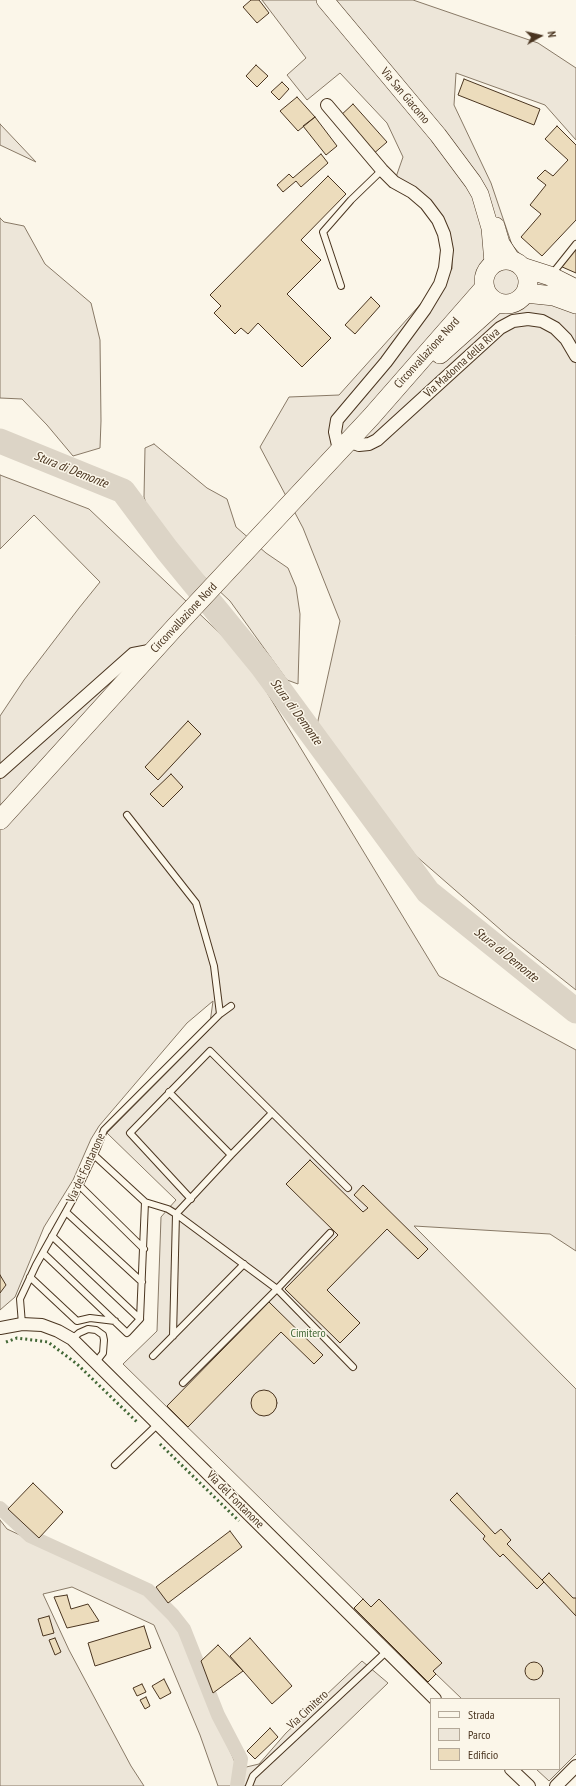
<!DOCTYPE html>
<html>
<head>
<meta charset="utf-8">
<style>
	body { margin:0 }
	#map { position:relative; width:576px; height:1786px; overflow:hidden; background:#fbf6e9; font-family:"PT Sans Narrow",sans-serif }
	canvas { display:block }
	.legend { position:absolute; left:430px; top:1698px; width:130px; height:72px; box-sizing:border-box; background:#fbf6e9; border:1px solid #b4a999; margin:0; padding:5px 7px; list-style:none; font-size:12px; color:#4a3520 }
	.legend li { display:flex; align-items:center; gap:8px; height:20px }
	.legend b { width:20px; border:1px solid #b4a999 }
	.north { position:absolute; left:520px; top:16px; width:40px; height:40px; -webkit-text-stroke:3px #fbf6e9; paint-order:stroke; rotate:82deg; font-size:11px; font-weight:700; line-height:16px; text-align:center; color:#4a3520 }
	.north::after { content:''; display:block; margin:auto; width:14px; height:18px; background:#4a3520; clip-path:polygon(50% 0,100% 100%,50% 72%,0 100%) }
</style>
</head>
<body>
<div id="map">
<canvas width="576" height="1786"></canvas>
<ul class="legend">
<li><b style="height:5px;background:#fbf6e9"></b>Strada</li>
<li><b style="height:11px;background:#ede6d9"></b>Parco</li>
<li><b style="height:11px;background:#ecdcbc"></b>Edificio</li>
</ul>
<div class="north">N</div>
</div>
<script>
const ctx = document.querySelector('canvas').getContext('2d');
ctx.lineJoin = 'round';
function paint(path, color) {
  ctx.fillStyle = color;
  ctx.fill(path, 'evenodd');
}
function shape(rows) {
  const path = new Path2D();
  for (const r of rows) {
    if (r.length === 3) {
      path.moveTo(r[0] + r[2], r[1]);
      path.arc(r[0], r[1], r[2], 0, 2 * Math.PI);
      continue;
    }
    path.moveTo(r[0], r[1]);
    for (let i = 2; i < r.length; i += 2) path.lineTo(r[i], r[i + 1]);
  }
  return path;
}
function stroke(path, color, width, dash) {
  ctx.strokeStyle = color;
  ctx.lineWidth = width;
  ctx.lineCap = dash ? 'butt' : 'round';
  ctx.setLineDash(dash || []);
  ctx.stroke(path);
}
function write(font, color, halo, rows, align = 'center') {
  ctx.font = font + ' "PT Sans Narrow",sans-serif';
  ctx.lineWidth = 3;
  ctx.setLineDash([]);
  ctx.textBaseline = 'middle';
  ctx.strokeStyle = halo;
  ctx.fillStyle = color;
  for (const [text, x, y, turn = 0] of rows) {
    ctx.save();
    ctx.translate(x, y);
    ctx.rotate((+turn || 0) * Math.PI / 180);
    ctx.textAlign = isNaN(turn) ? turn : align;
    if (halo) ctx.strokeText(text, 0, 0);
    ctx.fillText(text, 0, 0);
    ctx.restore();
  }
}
const green = shape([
	[262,0,413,0,538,43,576,68,576,140,545,105,456,73,454,105,491,183,512,245,528,263,576,281,576,990,509,937,416,856,317,725,340,621,303,528,260,447,289,397,339,395,452,269,452,244,439,214,396,177,403,157,387,123,340,73,307,100,287,75,306,58,262,0],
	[0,124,36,162,0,145,0,124],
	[0,218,4,222,24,226,45,264,91,303,100,340,101,421,100,448,73,456,47,425,22,399,0,398,0,218],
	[154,444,207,488,227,499,236,527,266,553,288,568,296,587,300,614,298,684,287,680,230,601,185,559,150,516,144,497,145,448,154,444],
	[0,475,89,509,246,658,439,976,576,1050,576,1251,550,1234,414,1226,576,1389,576,1754,549,1781,536,1769,559,1769,559,1699,462,1699,436,1674,428,1682,354,1608,363,1599,123,1364,157,1331,161,1217,176,1200,107,1133,209,1030,213,1001,187,1023,99,1126,91,1139,73,1180,44,1227,15,1297,0,1310,0,716,24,680,79,608,100,582,34,515,0,549,0,475],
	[0,1520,7,1529,149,1595,182,1630,220,1728,238,1769,259,1764,286,1733,362,1661,388,1683,281,1786,218,1786,200,1735,154,1625,72,1587,43,1594,69,1650,131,1766,144,1786,0,1786,0,1520]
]);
paint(green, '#ede6d9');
stroke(green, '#887966', 1);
stroke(shape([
	[0,1508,30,1536,148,1590,173,1615,184,1629,218,1715,241,1759,237,1786]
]), '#dcd4c6', 14);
stroke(shape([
	[0,441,123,491,167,550,262,666,428,892,576,1011]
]), '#dcd4c6', 25);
const building = shape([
	[251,0,259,0,269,13,257,23,243,7,251,0],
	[256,65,268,76,257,87,246,76,256,65],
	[464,79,540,109,534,125,458,95,464,79],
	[282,82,289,89,279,100,271,92,282,82],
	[297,97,315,117,298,131,280,111,297,97],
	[353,104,387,142,372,155,339,117,353,104],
	[315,117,337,146,326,155,303,126,315,117],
	[557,126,576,145,576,220,542,256,521,237,541,214,530,205,546,185,537,178,545,170,553,176,568,160,545,139,557,126],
	[321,154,328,163,301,187,296,181,283,192,277,185,289,174,293,178,321,154],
	[328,176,346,194,301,240,321,260,287,294,331,338,302,367,258,323,248,334,241,328,235,334,214,313,221,306,210,295,328,176],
	[576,250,576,273,560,266,576,250],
	[371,297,380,306,355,334,345,325,371,297],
	[188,721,201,734,158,780,145,767,188,721],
	[171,774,183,787,163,807,150,794,171,774],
	[310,1160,363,1212,368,1208,354,1195,363,1185,428,1249,418,1259,387,1229,327,1290,360,1323,340,1343,285,1289,338,1235,286,1184,310,1160],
	[0,1275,6,1285,0,1293,0,1275],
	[269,1302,323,1355,314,1364,281,1332,188,1427,167,1406,269,1302],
	[264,1403,13],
	[33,1483,63,1512,39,1538,8,1509,33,1483],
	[457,1493,495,1534,501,1529,511,1540,507,1544,544,1582,537,1589,503,1554,500,1557,483,1539,485,1536,450,1500,457,1493],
	[230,1531,242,1547,168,1603,156,1587,230,1531],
	[549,1573,573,1598,576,1598,576,1616,542,1580,549,1573],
	[67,1595,71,1609,88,1604,99,1621,67,1628,54,1597,67,1595],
	[363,1599,371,1607,379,1599,442,1663,433,1671,436,1674,428,1682,354,1608,363,1599],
	[49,1616,54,1633,43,1636,38,1619,49,1616],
	[144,1626,151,1648,95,1666,88,1643,144,1626],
	[55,1638,61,1652,55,1655,49,1640,55,1638],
	[250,1638,292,1686,272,1704,230,1656,250,1638],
	[218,1645,243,1671,213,1693,201,1661,218,1645],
	[534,1671,9],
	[164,1679,171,1693,160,1699,152,1686,164,1679],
	[142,1684,146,1692,137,1696,133,1688,142,1684],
	[146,1697,150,1706,145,1709,140,1700,146,1697],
	[270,1728,278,1737,255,1759,247,1751,270,1728]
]);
paint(building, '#ecdcbc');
stroke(building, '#4a3520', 1);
const lane = shape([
	[552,274,576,244],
	[341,286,323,232,351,200,382,170],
	[127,815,196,903,214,966,220,1014],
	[169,1092,231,1155],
	[80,1186,144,1249],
	[191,1199,130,1133,210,1051,348,1188],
	[145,1202,168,1209,176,1214,277,1289,353,1367],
	[66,1212,142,1282],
	[52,1236,140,1319],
	[43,1253,127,1333,140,1319,145,1202,94,1155],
	[30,1277,77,1321,90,1318,115,1321],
	[22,1324,20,1299,36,1265,73,1199,97,1148,104,1130,220,1014,231,1006],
	[173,1336,176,1214,231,1155,272,1113],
	[72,1339,79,1333,88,1329,96,1330,103,1335,104,1340,103,1353,96,1362],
	[153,1356,244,1264],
	[183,1383,277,1289,330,1233],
	[115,1465,158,1424],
	[249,1786,253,1776,386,1652]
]);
const street = shape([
	[327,105,382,170,394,182,412,192,426,204,438,220,444,234,447,250,445,268,440,284,425,309,386,362,337,420,335,432,339,450],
	[348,441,359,445,369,444,377,440,500,328,513,321,528,319,542,321,555,328,566,339,576,356],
	[0,772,133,654,154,650],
	[0,1328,22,1324,42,1325,58,1331,72,1339,435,1699],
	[511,1769,529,1786],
	[556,1786,576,1766]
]);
const secondary = shape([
	[325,0,438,135,473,182,480,194,490,228,493,263],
	[496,226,501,243,512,260]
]);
const primary = shape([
	[506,282,22],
	[522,267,550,276,576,289],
	[525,293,554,296,576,304],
	[440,354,497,303],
	[0,820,175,627,371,417,484,288]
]);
stroke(lane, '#4a3520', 8);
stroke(street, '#4a3520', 14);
stroke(secondary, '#4a3520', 18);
stroke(primary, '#4a3520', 20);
stroke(lane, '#fbf6e9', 6);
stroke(street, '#fbf6e9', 12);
stroke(secondary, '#fbf6e9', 17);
stroke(primary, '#fbf6e9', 19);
stroke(shape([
	[6,1342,17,1338,48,1342,77,1364,138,1423],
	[160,1444,239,1521]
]), '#436837', 3, [2, 3]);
write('12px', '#4a3520', '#fbf6e9', [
	["Via San Giacomo",405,96,50],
	["Circonvallazione Nord",427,353,-48],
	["Via Madonna della Riva",462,363,-42],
	["Circonvallazione Nord",184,618,-47],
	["Via del Fontanone",86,1168,-65],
	["Via del Fontanone",235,1500,45],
	["Via Cimitero",308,1710,-43]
]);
write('12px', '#436837', '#fbf6e9', [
	["Cimitero",308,1334]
]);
write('italic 13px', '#4a3520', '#fbf6e9', [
	["Stura di Demonte",71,470,22],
	["Stura di Demonte",296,712,54],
	["Stura di Demonte",506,955,39]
]);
</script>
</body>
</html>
